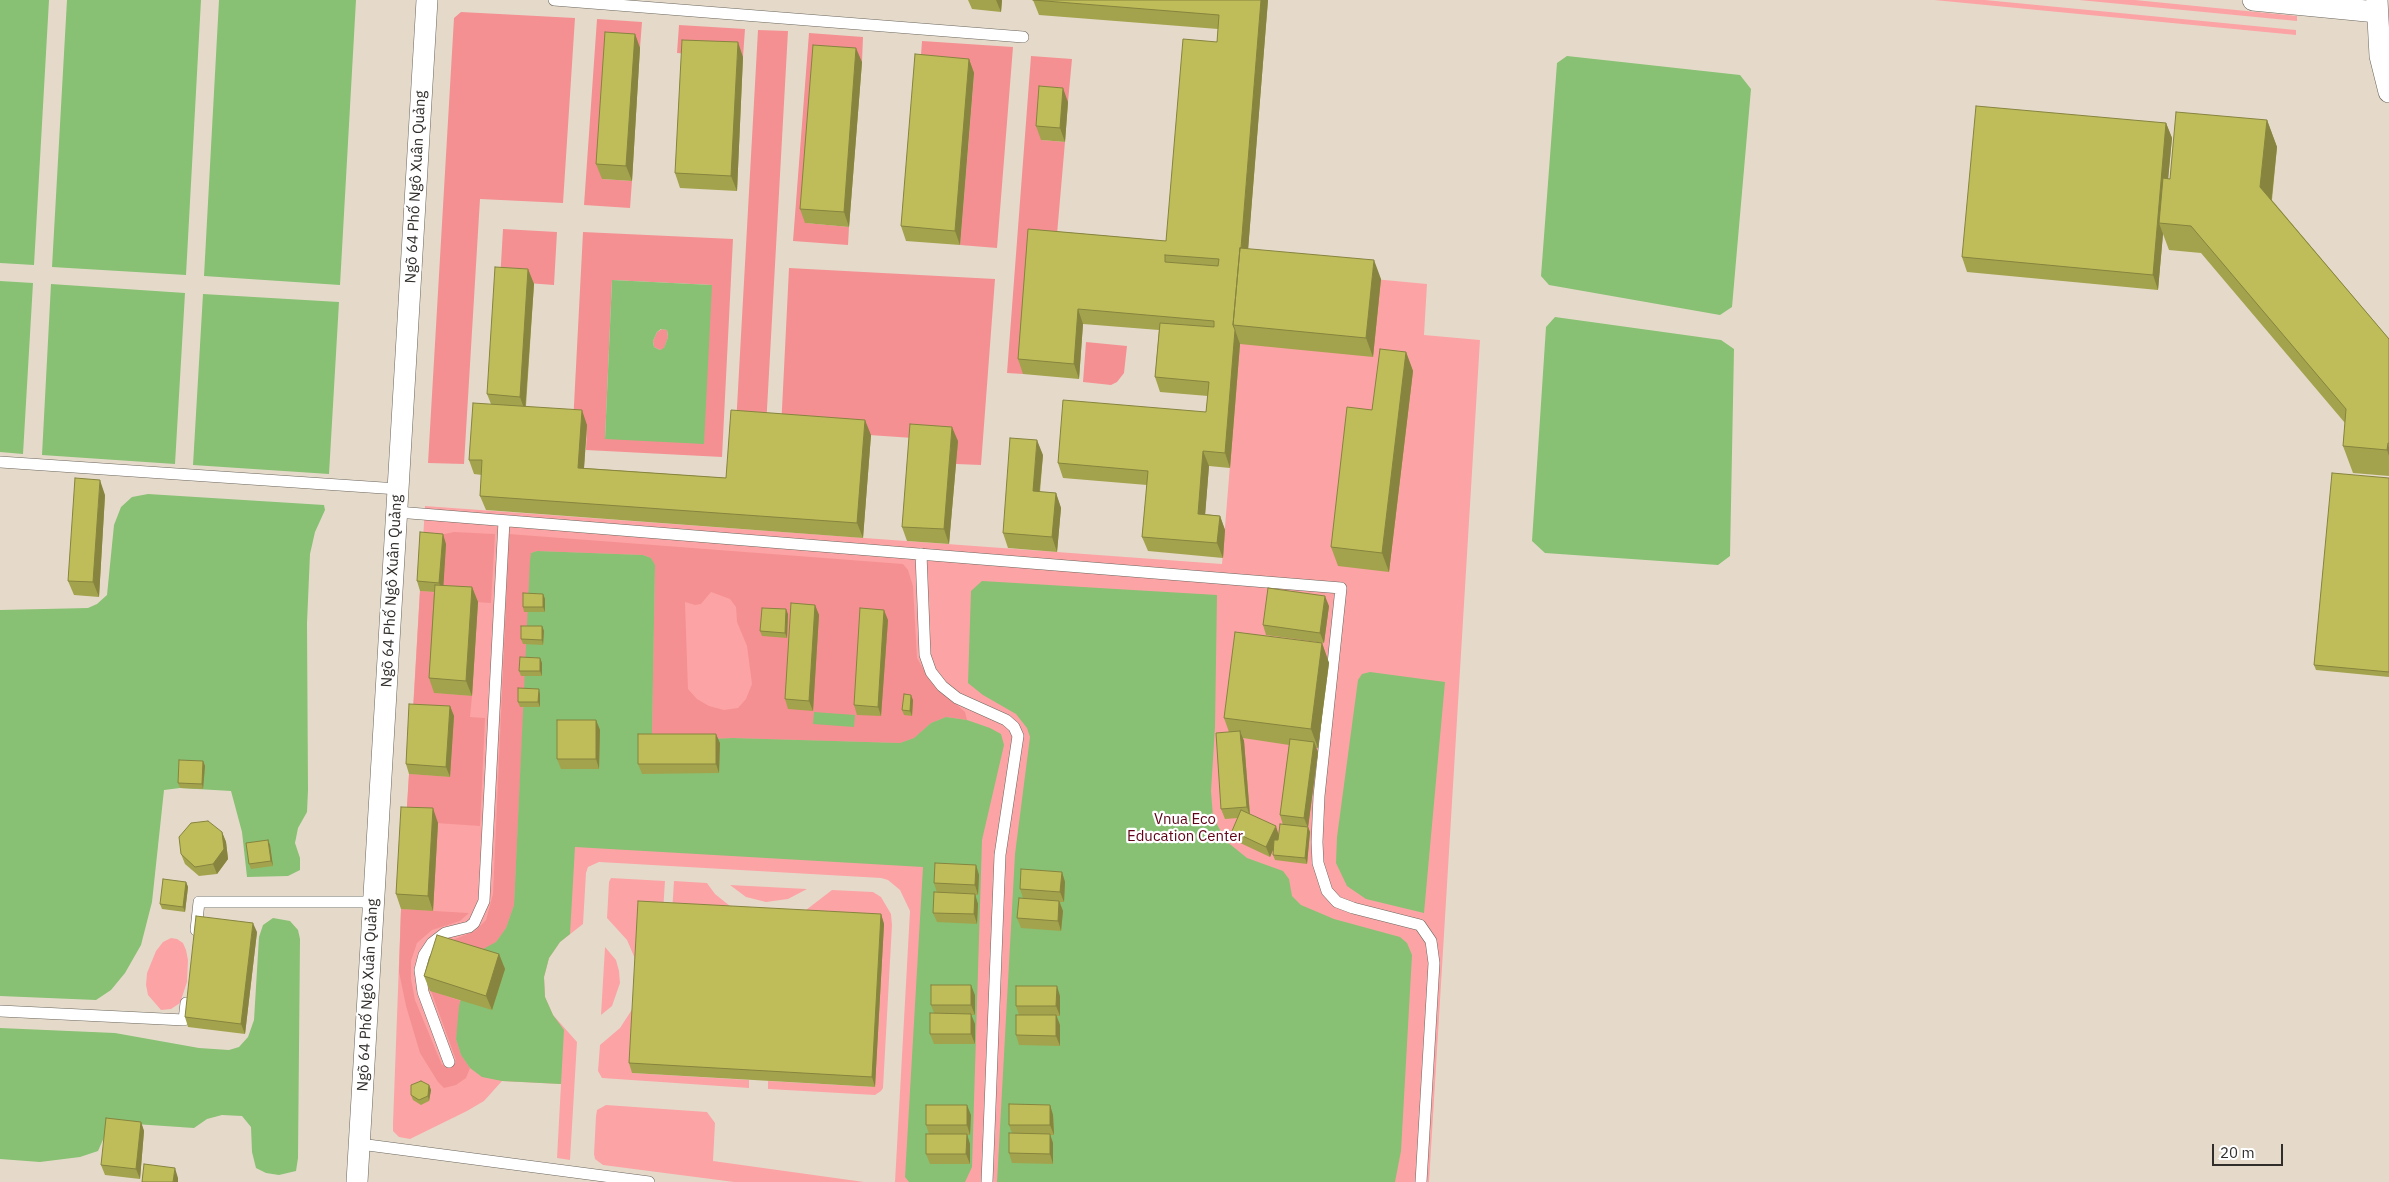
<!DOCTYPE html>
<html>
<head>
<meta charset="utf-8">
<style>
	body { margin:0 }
	#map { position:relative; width:2389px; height:1182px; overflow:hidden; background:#eee7dd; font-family:"IBM Plex Sans",sans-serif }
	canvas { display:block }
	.scale { position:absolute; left:2212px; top:1144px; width:71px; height:22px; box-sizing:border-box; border:2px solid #302d2a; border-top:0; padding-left:6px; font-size:15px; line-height:18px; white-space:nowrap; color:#302d2a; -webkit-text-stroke:4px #fff; paint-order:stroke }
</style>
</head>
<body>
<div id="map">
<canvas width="2389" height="1182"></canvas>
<div class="scale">20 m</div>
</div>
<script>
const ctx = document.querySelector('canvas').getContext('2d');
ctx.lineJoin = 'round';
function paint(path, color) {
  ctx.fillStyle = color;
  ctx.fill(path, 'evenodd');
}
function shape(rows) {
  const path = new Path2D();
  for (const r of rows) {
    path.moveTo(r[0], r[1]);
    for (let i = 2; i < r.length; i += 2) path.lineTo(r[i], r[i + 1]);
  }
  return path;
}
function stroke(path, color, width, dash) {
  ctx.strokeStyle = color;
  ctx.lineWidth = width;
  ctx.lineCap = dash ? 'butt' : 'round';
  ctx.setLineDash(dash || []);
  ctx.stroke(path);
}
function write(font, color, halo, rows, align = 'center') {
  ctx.font = font + ' "IBM Plex Sans",sans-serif';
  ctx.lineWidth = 4.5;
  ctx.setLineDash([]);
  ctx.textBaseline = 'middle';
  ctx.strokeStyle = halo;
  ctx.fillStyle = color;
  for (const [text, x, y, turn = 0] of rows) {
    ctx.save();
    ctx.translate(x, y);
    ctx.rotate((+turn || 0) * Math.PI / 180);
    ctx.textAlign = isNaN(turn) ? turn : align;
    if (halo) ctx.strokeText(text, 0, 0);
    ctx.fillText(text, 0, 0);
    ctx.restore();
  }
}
paint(shape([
	[0,0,2389,0,2389,1182,0,1182]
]), '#e5daca');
paint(shape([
	[1934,0,1985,0,2296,30,2296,35],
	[2079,0,2135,0,2297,16,2297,21],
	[1246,267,1427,284,1424,335,1480,340,1429,1182,895,1182,910,911,900,890,888,880,881,878,599,862,588,867,586,873,583,924,560,942,549,958,544,977,545,997,553,1015,577,1042,570,1160,557,1158,561,1084,502,1081,484,1101,467,1111,410,1139,399,1137,393,1131,393,1123,401,909,425,506,1222,564],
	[611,878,665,881,663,912,636,961,627,940,607,918,609,882],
	[674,881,707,883,715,894,730,906,672,912],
	[730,885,807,889,788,899,766,902,746,897],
	[832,890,873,892,881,897,891,914,892,925,883,1088,881,1091,875,1095,768,1089,768,1081,875,1087,806,910],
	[171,938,177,939,183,943,186,950,188,960,187,982,180,1003,171,1009,161,1010,148,995,146,985,147,973,156,951,163,942],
	[605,947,616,960,619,971,620,983,612,1006,601,1015],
	[633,1008,632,1073,749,1080,749,1088,602,1078,598,1071,600,1045,620,1028],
	[606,1105,707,1112,715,1123,713,1161,864,1182,734,1182,603,1165,595,1159,594,1154,596,1116,597,1110]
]), '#fca4a5');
paint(shape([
	[461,12,575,18,563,203,480,199,464,464,428,463,454,18],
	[597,19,642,22,640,48,611,46,602,179,632,181,630,208,584,205],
	[679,25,745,29,743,57,677,53],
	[758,30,788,31,766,427,736,425],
	[809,33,863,37,862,62,806,223,849,227,848,245,793,241],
	[922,41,1013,47,997,248,960,245,974,74,920,69],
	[1031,56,1072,59,1068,102,1044,100,1041,140,1065,142,1056,246,1033,244,1023,374,1007,373],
	[503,229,557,232,554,285,500,281],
	[583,232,733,239,722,457,586,450,587,425,573,424],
	[612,280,712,285,605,439],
	[789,268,995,279,981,465,956,464,957,441,781,429],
	[662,329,667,330,668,337,664,349,660,350,654,347,653,341,657,332],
	[1086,342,1127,346,1124,373,1117,382,1111,385,1083,382],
	[454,532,495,534,491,603,441,600,435,693,472,696,470,717,485,718,480,826,406,821,409,774,450,777,454,717,413,713,420,591,442,593,440,535],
	[509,534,903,564,908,570,913,586,917,658,931,682,965,712,967,720,946,717,931,723,914,738,900,743,733,738,659,741,652,735,655,566,651,558,643,555,537,551,531,553,514,905,506,928,496,942,484,950,445,943,475,931,486,920,493,894],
	[711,592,730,599,736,607,737,622,747,646,752,684,746,699,738,708,724,710,709,706,697,699,688,689,685,602,695,605,701,604],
	[401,909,469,913,460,921,432,930,417,943,411,961,411,979,415,1000,442,1065,456,1060,431,991,461,1001,456,1039,461,1055,470,1068,466,1078,456,1085,444,1088,438,1082,420,1053,406,1006,399,972]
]), '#f59092');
paint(shape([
	[0,0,49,0,34,265,0,263],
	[67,0,201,0,186,275,52,267],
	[219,0,356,0,340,285,204,276],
	[1567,56,1740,75,1751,89,1732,307,1720,315,1549,285,1541,276,1557,63],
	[612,280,712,285,704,444,605,439],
	[661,329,667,330,668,337,664,348,660,350,654,347,653,341,657,332],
	[0,281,33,283,23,454,0,452],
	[51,284,185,293,175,464,42,455],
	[203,294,339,302,329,474,193,465],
	[1555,317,1721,340,1734,349,1730,556,1718,565,1545,553,1532,541,1546,327],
	[148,494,324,505,325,510,315,532,310,554,307,623,308,790,307,812,298,828,295,843,300,858,300,870,288,876,247,877,242,832,231,791,180,788,164,790,152,902,141,945,125,973,111,990,96,1000,0,996,0,610,88,608,97,604,107,595,114,525,121,507,132,497],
	[537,551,643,555,651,558,655,565,652,735,659,741,733,738,900,743,914,738,931,723,946,717,967,720,990,728,1001,734,1004,745,982,840,972,1167,965,1182,909,1182,905,1177,923,867,575,847,570,934,560,942,549,958,544,977,545,997,553,1015,564,1030,561,1084,502,1081,482,1077,470,1068,461,1055,456,1039,459,1006,474,954,496,942,506,928,514,905,530,560,531,553],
	[982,581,1217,595,1215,727,1211,791,1213,817,1226,841,1247,858,1283,871,1289,879,1292,896,1301,905,1334,919,1400,937,1407,943,1412,955,1401,1151,1395,1182,997,1182,1015,854,1030,737,1027,728,1016,714,983,695,968,683,971,591],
	[1370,672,1445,682,1424,913,1366,899,1347,886,1336,863,1337,837,1358,680,1362,674],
	[814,712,855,715,854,727,813,724],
	[273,918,290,921,298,930,300,939,298,1158,296,1171,279,1175,266,1173,256,1168,252,1152,251,1127,242,1116,222,1115,207,1119,194,1128,120,1123,109,1126,98,1151,80,1157,40,1162,0,1159,0,1028,115,1033,199,1048,229,1050,239,1047,248,1037,254,1020,259,937,263,925]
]), '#88c173');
const service = shape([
	[554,0,1023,37],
	[0,462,398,489],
	[397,512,1341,588,1319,796,1317,842,1318,863,1327,891,1337,902,1353,908,1420,925,1431,941,1434,963,1421,1182],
	[921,554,925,655,931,672,942,686,957,698,1006,720,1014,727,1018,736,1000,855,987,1182],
	[196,930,199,902,374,902],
	[0,1011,184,1020,186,1003],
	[449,1062,423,992,420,970,424,955,432,943,445,933,469,927,474,923,484,901,504,521],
	[360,1144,649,1182]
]);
const minor = shape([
	[2253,0,2377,12],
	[2377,0,2380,56,2389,92],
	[357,1182,427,0]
]);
stroke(service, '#6b665d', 12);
stroke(minor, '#6b665d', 22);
stroke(service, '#fff', 11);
stroke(minor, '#fff', 21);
paint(shape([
	[968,0,1002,0,1001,12,972,9],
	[1033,0,1268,0,1248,249,1381,279,1373,357,1240,344,1230,468,1209,466,1205,514,1220,516,1225,530,1223,558,1148,551,1142,537,1147,485,1063,478,1058,463,1206,412,1208,396,1160,392,1155,377,1159,330,1083,324,1079,379,1023,374,1018,359,1028,229,1166,241,1217,42,1218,29,1039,15],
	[635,34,640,48,632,181,602,179,596,164],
	[743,57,737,191,680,188,675,173],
	[969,59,974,73,960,245,906,241,901,226],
	[862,62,849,227,805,223,800,209],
	[1068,102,1065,142,1041,140,1036,126],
	[2267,120,2277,147,2272,200,2389,339,2389,476,2353,473,2343,446,2345,423,2201,253,2169,250,2163,234,2158,290,1967,272,1962,257,2166,123,2172,138,2168,179,2170,179],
	[528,269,534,284,526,406,587,425,584,468,726,478,871,435,863,538,486,510,480,496,482,475,474,474,469,460,491,404,487,394],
	[1406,352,1413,371,1389,572,1338,566,1331,547,1372,410],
	[958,441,949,544,907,541,902,527],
	[1043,455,1040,492,1056,493,1061,508,1057,552,1008,548,1003,533],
	[2389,478,2389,677,2316,670,2314,665],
	[105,495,99,597,74,595,68,581],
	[446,544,443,586,472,587,478,602,472,696,434,693,429,678,434,592,420,591,417,581],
	[543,594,545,599,545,612,524,612,523,607],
	[815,605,819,615,813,711,788,709,785,699],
	[1329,606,1324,643,1266,635,1263,625],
	[788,614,787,638,762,636,760,631],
	[888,620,881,716,857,715,854,705],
	[542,626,544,631,543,645,523,644,521,639],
	[1322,643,1329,663,1318,748,1316,748,1318,752,1308,827,1310,832,1307,864,1275,860,1273,855,1273,849,1270,857,1236,841,1232,831,1238,818,1225,819,1221,809,1229,732,1224,718],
	[1243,738,1289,745,1280,815,1283,825,1279,834,1250,814,1244,741],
	[540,658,542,663,542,676,521,676,519,671],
	[540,694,540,707,520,707,518,702],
	[913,700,912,716,904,715,902,710],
	[450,706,454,716,450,777,409,774,406,764],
	[596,720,600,730,599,769,561,769,557,759],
	[720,743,719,773,642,774,638,764],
	[203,761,205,766,203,789,180,788,178,783],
	[438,823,433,911,401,909,396,894],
	[222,832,226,842,228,859,217,874,199,876,185,864,181,854],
	[268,840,270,845,273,866,251,869,249,864],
	[976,865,979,875,978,895,975,895,978,904,977,924,937,922,933,913,937,893,934,883],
	[1062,872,1065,882,1064,902,1060,902,1063,911,1061,931,1021,928,1017,918,1023,898,1020,889],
	[186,882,188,887,185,912,162,909,160,904],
	[881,914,884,924,875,1087,632,1073,629,1063],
	[257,932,245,1034,188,1027,185,1017],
	[499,954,505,969,492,1010,430,991,424,976],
	[975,995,975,1015,971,1015,975,1024,975,1044,934,1044,930,1034,934,1013,931,1005],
	[1060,996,1060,1016,1057,1016,1060,1025,1060,1046,1019,1045,1016,1035,1019,1015,1016,1006],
	[429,1085,431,1090,429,1101,421,1105,413,1100,411,1095],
	[1050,1105,1053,1115,1054,1135,1050,1135,1053,1143,1053,1164,1012,1163,1009,1153,1012,1133,1009,1125],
	[971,1115,970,1135,967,1135,970,1144,970,1164,930,1164,926,1154,929,1134,926,1125],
	[141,1122,144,1131,140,1179,105,1175,101,1165]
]), '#a4a34d');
paint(shape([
	[996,0,1002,0,1001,12],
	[1261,0,1268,0,1242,326,1235,325],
	[635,34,640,48,632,181,626,166],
	[738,42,743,57,737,191,731,176],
	[856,48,862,62,849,227,844,212],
	[969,59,974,73,960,245,955,231],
	[1063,88,1068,102,1065,142,1060,128],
	[2267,120,2277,147,2270,214,2260,187],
	[2166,123,2172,138,2165,212,2159,223,2163,234,2158,290,2153,275],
	[1374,260,1381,279,1373,357,1366,338],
	[528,269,534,284,525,411,520,397],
	[1078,309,1083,324,1079,379,1074,364],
	[1235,330,1240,344,1230,468,1225,453],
	[1406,352,1413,371,1389,572,1382,553],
	[582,410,587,425,583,482,578,468],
	[865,420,871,435,863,538,857,523],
	[952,427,958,441,949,544,944,529],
	[1037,440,1043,455,1038,506,1033,491],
	[2388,443,2389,447,2389,456,2387,450],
	[1203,451,1209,466,1204,529,1198,514],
	[100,480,105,495,99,597,93,582],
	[1056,493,1061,508,1057,552,1052,537],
	[1220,516,1225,530,1223,558,1217,543],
	[443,534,446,544,443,593,439,583],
	[472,587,478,602,472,696,466,681],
	[543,594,545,599,545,612,543,607],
	[1325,596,1329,606,1324,643,1320,633],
	[815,605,819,615,813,711,809,701],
	[786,609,788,614,787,638,785,633],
	[884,610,888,620,881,716,878,707],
	[542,626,544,631,543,645,542,640],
	[1322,643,1329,663,1318,748,1311,729],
	[540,658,542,663,542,676,540,671],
	[539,689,540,694,540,707,538,702],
	[911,695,913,700,912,716,910,711],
	[450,706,454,716,450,777,446,767],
	[596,720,600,730,599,769,596,759],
	[1240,731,1244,741,1250,817,1247,807],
	[716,734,720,743,719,773,716,764],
	[1314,742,1318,752,1308,828,1304,818],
	[203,761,205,766,203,789,202,784],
	[433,808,438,823,433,911,428,896],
	[1276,826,1279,836,1270,857,1266,847],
	[1308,827,1310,832,1307,864,1305,858],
	[222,832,226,842,228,859,217,874,213,864],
	[268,840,270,845,273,866,271,861],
	[976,865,979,875,978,895,975,885],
	[1062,872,1065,882,1064,902,1060,892],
	[186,882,188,887,185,912,183,907],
	[975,894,978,904,977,924,974,914],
	[1059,901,1063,911,1061,931,1058,921],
	[881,914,884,924,875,1087,872,1077],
	[253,923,257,932,245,1034,241,1024],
	[499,954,505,969,492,1010,486,996],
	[971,985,975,995,975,1015,971,1005],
	[1057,986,1060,996,1060,1016,1056,1006],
	[971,1014,975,1024,975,1044,971,1034],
	[1056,1015,1060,1025,1060,1046,1056,1036],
	[429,1085,431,1090,429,1101,428,1096],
	[967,1105,971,1115,970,1135,967,1125],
	[1050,1105,1053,1115,1054,1135,1050,1125],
	[141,1122,144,1131,140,1179,136,1169],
	[967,1134,970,1144,970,1164,966,1154],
	[1050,1134,1053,1143,1053,1164,1050,1154],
	[175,1168,178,1178,178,1182,173,1182]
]), '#86843e');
const building = shape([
	[1033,0,1261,0,1241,248,1240,248,1233,325,1235,330,1225,453,1203,451,1198,514,1220,516,1217,543,1142,537,1148,471,1058,463,1063,400,1206,412,1209,382,1155,377,1160,323,1214,327,1214,321,1078,309,1074,364,1018,359,1028,229,1166,241,1183,39,1217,42,1219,15,1033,0],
	[1165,255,1219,259,1218,266,1165,262,1165,255],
	[605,32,635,34,626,166,596,164,605,32],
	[682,40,738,42,731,176,675,173,682,40],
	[813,45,856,48,844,212,800,209,813,45],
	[915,54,969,59,955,231,901,226,915,54],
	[1039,86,1063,88,1060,128,1036,126,1039,86],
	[1976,106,2166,123,2153,275,1962,257,1976,106],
	[2176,112,2267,120,2260,187,2389,339,2389,443,2388,443,2387,450,2343,446,2346,409,2191,226,2159,223,2163,178,2170,179,2176,112],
	[1240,248,1374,260,1366,338,1233,325,1240,248],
	[495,267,528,269,520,397,487,394,495,267],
	[1380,349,1406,352,1382,553,1331,547,1347,407,1372,410,1380,349],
	[473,403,582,410,578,468,726,478,731,410,865,420,857,523,480,496,482,460,469,460,473,403],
	[910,424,952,427,944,529,902,527,910,424],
	[1010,438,1037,440,1033,491,1056,493,1052,537,1003,533,1010,438],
	[2332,473,2389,478,2389,672,2314,665,2332,473],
	[75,478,100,480,93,582,68,581,75,478],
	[420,532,443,534,439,583,417,581,420,532],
	[435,585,472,587,466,681,429,678,435,585],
	[1268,588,1325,596,1320,633,1263,625,1268,588],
	[523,593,543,594,543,607,523,607,523,593],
	[791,603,815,605,809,701,785,699,791,603],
	[762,608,786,609,785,633,760,631,762,608],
	[860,608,884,610,878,707,854,705,860,608],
	[521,626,542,626,542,640,521,639,521,626],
	[1235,632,1322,643,1311,729,1224,718,1235,632],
	[520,657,540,658,540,671,519,671,520,657],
	[518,688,539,689,538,702,518,702,518,688],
	[904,694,911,695,910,711,902,710,904,694],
	[409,704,450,706,446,767,406,764,409,704],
	[557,720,596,720,596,759,557,759,557,720],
	[1240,731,1247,807,1221,809,1216,733,1240,731],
	[638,734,716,734,716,764,638,764,638,734],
	[1290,739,1314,742,1304,818,1280,815,1290,739],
	[179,760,203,761,202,784,178,783,179,760],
	[401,807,433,808,428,896,396,894,401,807],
	[1241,810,1276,826,1266,847,1232,831,1241,810],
	[208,821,222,832,224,849,213,864,195,867,181,854,179,837,191,823,208,821],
	[1280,824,1308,827,1305,858,1273,855,1274,840,1278,840,1280,824],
	[268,840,271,861,249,864,246,843,268,840],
	[935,863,976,865,975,885,934,883,935,863],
	[1021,869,1062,872,1060,892,1020,889,1021,869],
	[163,879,186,882,183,907,160,904,163,879],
	[934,892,975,894,974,914,933,913,934,892],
	[1019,898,1059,901,1058,921,1017,918,1019,898],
	[638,901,881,914,872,1077,629,1063,638,901],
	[196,916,253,923,241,1024,185,1017,196,916],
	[437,935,499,954,486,996,424,976,437,935],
	[931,985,971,985,971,1005,931,1005,931,985],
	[1016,986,1057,986,1056,1006,1016,1006,1016,986],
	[930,1013,971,1014,971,1034,930,1034,930,1013],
	[1016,1015,1056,1015,1056,1036,1016,1035,1016,1015],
	[421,1081,429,1085,428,1096,419,1100,411,1095,411,1085,421,1081],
	[1009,1104,1050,1105,1050,1125,1009,1125,1009,1104],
	[926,1105,967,1105,967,1125,926,1125,926,1105],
	[106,1118,141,1122,136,1169,101,1165,106,1118],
	[1009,1133,1050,1134,1050,1154,1009,1153,1009,1133],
	[926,1134,967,1134,966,1154,926,1154,926,1134],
	[144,1164,175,1168,173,1182,142,1182,144,1164]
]);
paint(building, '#bfbd59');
stroke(building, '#86843e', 1);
write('15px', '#302d2a', '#fff', [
	["Ngõ 64 Phố Ngô Xuân Quảng",416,187,-87],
	["Ngõ 64 Phố Ngô Xuân Quảng",392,591,-87],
	["Ngõ 64 Phố Ngô Xuân Quảng",368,995,-87]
]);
write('15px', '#600316', '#fff', [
	["Vnua Eco",1185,820],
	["Education Center",1185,837]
]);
</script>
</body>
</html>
